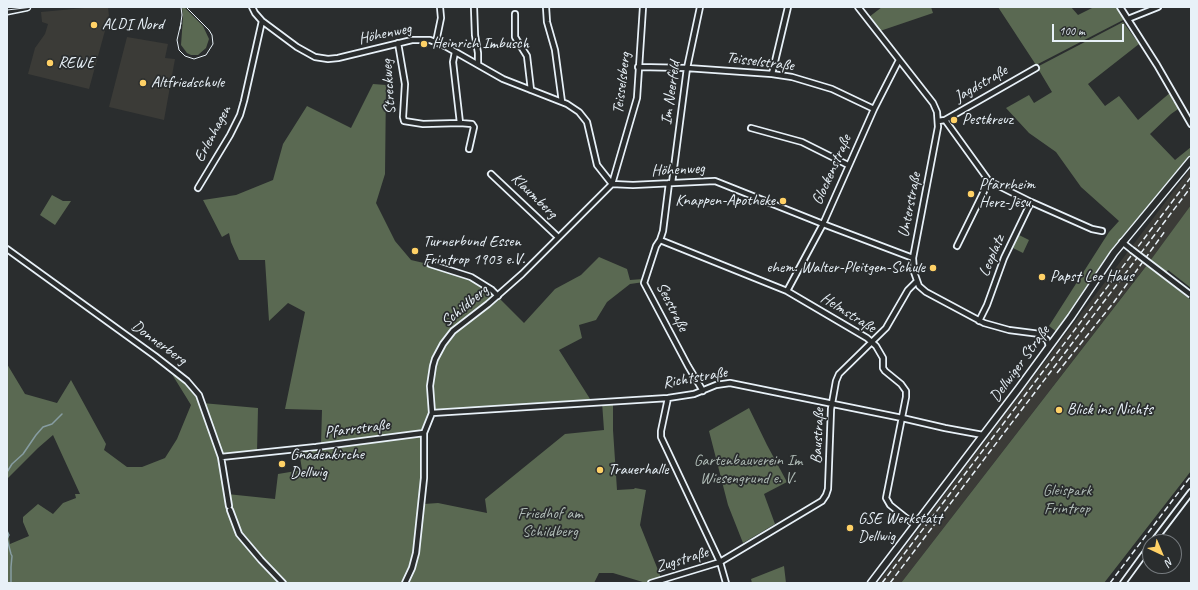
<!DOCTYPE html>
<html>
<head>
<meta charset="utf-8">
<style>
	body { margin:0 }
	#map { position:relative; width:1198px; height:590px; overflow:hidden; background:#2a2d2e; font-family:Caveat,sans-serif }
	canvas { display:block }
	.frame { position:absolute; inset:0; border:8px solid #e8f1f8; pointer-events:none }
	.north { position:absolute; left:1142px; top:534px; width:40px; height:40px; box-sizing:border-box; background:#2a2d2e; border:1px solid #767b7f; border-radius:50%; rotate:136deg; font-size:11px; font-weight:700; line-height:16px; text-align:center; color:#e8f1f8 }
	.north::after { content:''; display:block; margin:auto; width:14px; height:18px; background:#ffd166; clip-path:polygon(50% 0,100% 100%,50% 72%,0 100%) }
	.scale { position:absolute; left:1052px; top:24px; width:72px; height:18px; box-sizing:border-box; border:2px solid #e8f1f8; border-top:0; padding-left:5px; font-size:12px; line-height:14px; white-space:nowrap; color:#e8f1f8; -webkit-text-stroke:3px #2a2d2e; paint-order:stroke }
</style>
</head>
<body>
<div id="map">
<canvas width="1198" height="590"></canvas>
<div class="frame"></div>
<div class="north">N</div>
<div class="scale">100 m</div>
</div>
<script>
const ctx = document.querySelector('canvas').getContext('2d');
ctx.lineJoin = 'round';
function paint(path, color) {
  ctx.fillStyle = color;
  ctx.fill(path, 'evenodd');
}
function shape(rows) {
  const path = new Path2D();
  for (const r of rows) {
    path.moveTo(r[0], r[1]);
    for (let i = 2; i < r.length; i += 2) path.lineTo(r[i], r[i + 1]);
  }
  return path;
}
function stroke(path, color, width, dash) {
  ctx.strokeStyle = color;
  ctx.lineWidth = width;
  ctx.lineCap = dash ? 'butt' : 'round';
  ctx.setLineDash(dash || []);
  ctx.stroke(path);
}
function write(font, color, halo, rows, align = 'center') {
  ctx.font = font + ' Caveat,sans-serif';
  ctx.lineWidth = 3.5;
  ctx.setLineDash([]);
  ctx.textBaseline = 'middle';
  ctx.strokeStyle = halo;
  ctx.fillStyle = color;
  for (const [text, x, y, turn = 0] of rows) {
    ctx.save();
    ctx.translate(x, y);
    ctx.rotate((+turn || 0) * Math.PI / 180);
    ctx.textAlign = isNaN(turn) ? turn : align;
    if (halo) ctx.strokeText(text, 0, 0);
    ctx.fillText(text, 0, 0);
    ctx.restore();
  }
}
paint(shape([
	[95,7,108,7,109,16,89,89,28,74,35,48,45,34,48,24,42,22,41,12],
	[127,37,168,44,165,58,175,59,164,120,109,107],
	[1191,168,1191,205,1156,253,901,583,878,583]
]), '#3b3b37');
paint(shape([
	[182,7,184,7,203,26,209,39,206,48,198,55,191,55,187,53,181,45,183,17],
	[882,7,931,7,933,13,880,31,869,17],
	[998,7,1071,7,1078,15,1094,7,1119,7,1127,18,1036,65],
	[1123,22,1139,44,1088,84,1105,106,1119,96,1138,120,1171,92,1173,102,1175,100,1181,107,1171,114,1150,134,1175,160,1191,147,1191,158,1106,260,1057,332,1049,326,1109,232,1119,221,1081,187,1056,152,1029,133,1006,108,1029,95,1034,103,1052,92,1037,67],
	[373,84,386,85,385,174,376,203,395,241,411,260,428,264,472,277,491,290,524,323,555,289,581,275,599,257,627,269,630,280,643,279,644,282,630,284,607,302,596,320,579,325,582,338,559,350,592,402,429,411,425,434,321,445,322,410,285,409,305,312,288,303,269,321,265,260,239,260,231,242,229,233,222,237,203,200,236,195,273,180,283,144,307,106,351,128],
	[52,195,63,201,71,201,55,225,40,215],
	[1191,205,1191,288,1168,270,1163,278,1191,300,1191,471,1104,583,901,583,1147,265],
	[1019,235,1029,240,1023,253,1013,248],
	[7,364,25,394,57,403,71,380,106,444,104,450,127,467,142,467,165,458,177,439,191,405,170,371,186,383,196,397,213,442,220,457,227,502,238,534,282,583,7,583,7,523,10,544,29,536,23,522,23,517,38,504,53,514,63,503,76,498,75,494,80,494,53,435,38,448,7,479],
	[613,401,613,430,617,490,634,489,635,488,646,490,640,525,662,580,651,583,646,583,613,573,599,573,594,583,284,583,239,534,228,502,227,494,275,499,278,474,302,470,299,450,425,435,424,504,438,503,487,513,485,499,565,434,604,430,602,402],
	[202,403,258,408,257,452,221,456],
	[749,408,767,445,787,482,764,494,775,524,743,543,728,505,709,431],
	[784,566,786,583,752,583,751,579]
]), '#5a6952');
stroke(shape([
	[7,472,12,464,23,454,36,435,43,427,52,424,62,414],
	[7,531,9,535,7,539,11,554,12,556,11,567,11,583]
]), '#879da2', 1.5);
const minor = shape([
	[252,7,255,13,262,21,297,47,315,57,328,59,338,58,412,40,430,40,445,46,503,79,567,104,579,112,587,122,597,165,612,184,633,185,715,181,823,224,913,258],
	[474,7,475,35,478,53,478,64],
	[546,7,547,22,555,50,562,102],
	[858,7,933,103,937,112,938,127,913,258,914,272,919,286,926,292,984,323,1009,330,1040,334,1047,340,1049,346],
	[1120,7,1157,65,1191,124],
	[515,14,515,37,527,56,531,90],
	[1128,19,1158,7],
	[436,42,441,18,440,7],
	[398,43,405,84,403,117,404,121,423,124,460,123],
	[455,52,453,62,460,123,472,124,474,127,469,149],
	[638,67,687,68,772,74,792,77,832,89,874,109],
	[772,74,788,7],
	[945,120,989,181,1031,202,1092,229,1102,231],
	[938,121,945,120,1036,68],
	[751,128,802,142,848,165],
	[491,174,558,237],
	[669,183,663,231,660,240,656,246,644,283,688,366,703,391],
	[672,183,687,68,700,7],
	[198,188,230,135,240,115,244,101,262,21],
	[660,240,787,291,867,338,876,346,883,358,883,368,885,371,901,384,906,391,906,397,886,498,890,505,915,525],
	[1122,242,1132,250],
	[957,246,989,181],
	[7,249,155,356,187,381,199,395,221,457,229,506],
	[430,264,471,277,492,290,498,296],
	[787,291,823,224,874,109,899,60],
	[979,321,987,305,1004,258,1031,202],
	[668,398,661,431,661,437,720,562,726,583],
	[432,413,668,398,694,394,716,385,730,383,902,418,945,428,983,435],
	[221,457,316,447,424,433],
	[230,510,239,534,261,560,283,583],
	[1153,542,1191,492],
	[405,583,412,568,416,553,424,478,424,433,432,413,430,386,433,366,435,359,443,344,453,331,488,304,522,274,612,184,637,98,643,7],
	[651,583,720,562,822,501,826,495,828,489,831,409,836,381,839,374,886,328,908,290,917,281],
	[1123,583,1150,546]
]);
const major = shape([
	[7,11,27,7],
	[871,583,1019,388,1071,317,1114,253,1191,160]
]);
stroke(minor, '#e8f1f8', 8);
stroke(major, '#e8f1f8', 9);
stroke(minor, '#2a2d2e', 4.5);
stroke(major, '#2a2d2e', 6);
stroke(shape([
	[7,10,33,7],
	[181,23,177,40,179,50,185,56,194,59,206,55,213,44,212,35,209,30,186,7],
	[180,29,182,15,181,7]
]), '#e8f1f8', 1);
stroke(shape([
	[1057,373,1114,302,1165,231],
	[882,583,1191,177],
	[890,583,1191,187],
	[1110,583,1191,476]
]), '#e8f1f8', 1.5, [6, 3]);
const minorBridge = shape([
	[1132,250,1191,295]
]);
stroke(minorBridge, '#e8f1f8', 8, []);
stroke(minorBridge, '#2a2d2e', 4.5);
for (const [x, y, r, color] of [
	[94,25,4,"#ffd166"],
	[424,44,4,"#ffd166"],
	[50,63,4,"#ffd166"],
	[143,83,4,"#ffd166"],
	[954,120,4,"#ffd166"],
	[971,194,4,"#ffd166"],
	[783,201,4,"#ffd166"],
	[415,251,4,"#ffd166"],
	[933,268,4,"#ffd166"],
	[1042,277,4,"#ffd166"],
	[1059,410,4,"#ffd166"],
	[282,464,4,"#ffd166"],
	[600,470,4,"#ffd166"],
	[850,528,4,"#ffd166"]
]) {
  const dot = new Path2D();
  dot.arc(x, y, r, 0, 2 * Math.PI);
  ctx.fillStyle = color;
  ctx.fill(dot);
  stroke(dot, '#2a2d2e', 1.5);
}
write('16px', '#e8f1f8', '#2a2d2e', [
	["ALDI Nord",102,25],
	["Heinrich Imbusch",432,44],
	["REWE",58,63],
	["Altfriedschule",151,83],
	["Pestkreuz",962,120],
	["Pfarrheim",979,185],
	["Herz-Jesu",979,203],
	["Knappen-Apotheke",775,201,"right"],
	["Turnerbund Essen",423,242],
	["Frintrop 1903 e.V.",423,260],
	["ehem. Walter-Pleitgen-Schule",925,268,"right"],
	["Papst Leo Haus",1050,277],
	["Blick ins Nichts",1067,410],
	["Gnadenkirche",290,455],
	["Dellwig",290,473],
	["Trauerhalle",608,470],
	["GSE Werkstatt",858,519],
	["Dellwig",858,537]
], 'left');
write('16px', '#e8f1f8', '#2a2d2e', [
	["Höhenweg",385,34,-12],
	["Teisselstraße",760,62,7],
	["Teisselsberg",622,83,-83],
	["Jagdstraße",981,84,-30],
	["Streckweg",389,87,-94],
	["Im Neerfeld",671,93,-82],
	["Erlenhagen",213,134,-62],
	["Höhenweg",678,170,-3],
	["Glockenstraße",832,170,-66],
	["Klaumberg",534,196,44],
	["Unterstraße",910,205,-79],
	["Leoplatz",992,256,-67],
	["Schildberg",465,306,-40],
	["Seestraße",672,307,63],
	["Helmstraße",848,313,32],
	["Donnerberg",159,343,36],
	["Dellwiger Straße",1020,364,-54],
	["Richtstraße",695,378,-10],
	["Pfarrstraße",357,429,-7],
	["Baustraße",818,436,-87],
	["Zugstraße",682,560,-17]
]);
write('16px', '#afbbb6', '#2a2d2e', [
	["Gartenbauverein Im",748,461],
	["Wiesengrund e. V.",748,479],
	["Gleispark",1067,491],
	["Frintrop",1067,509],
	["Friedhof am",550,514],
	["Schildberg",550,532]
]);
</script>
</body>
</html>
